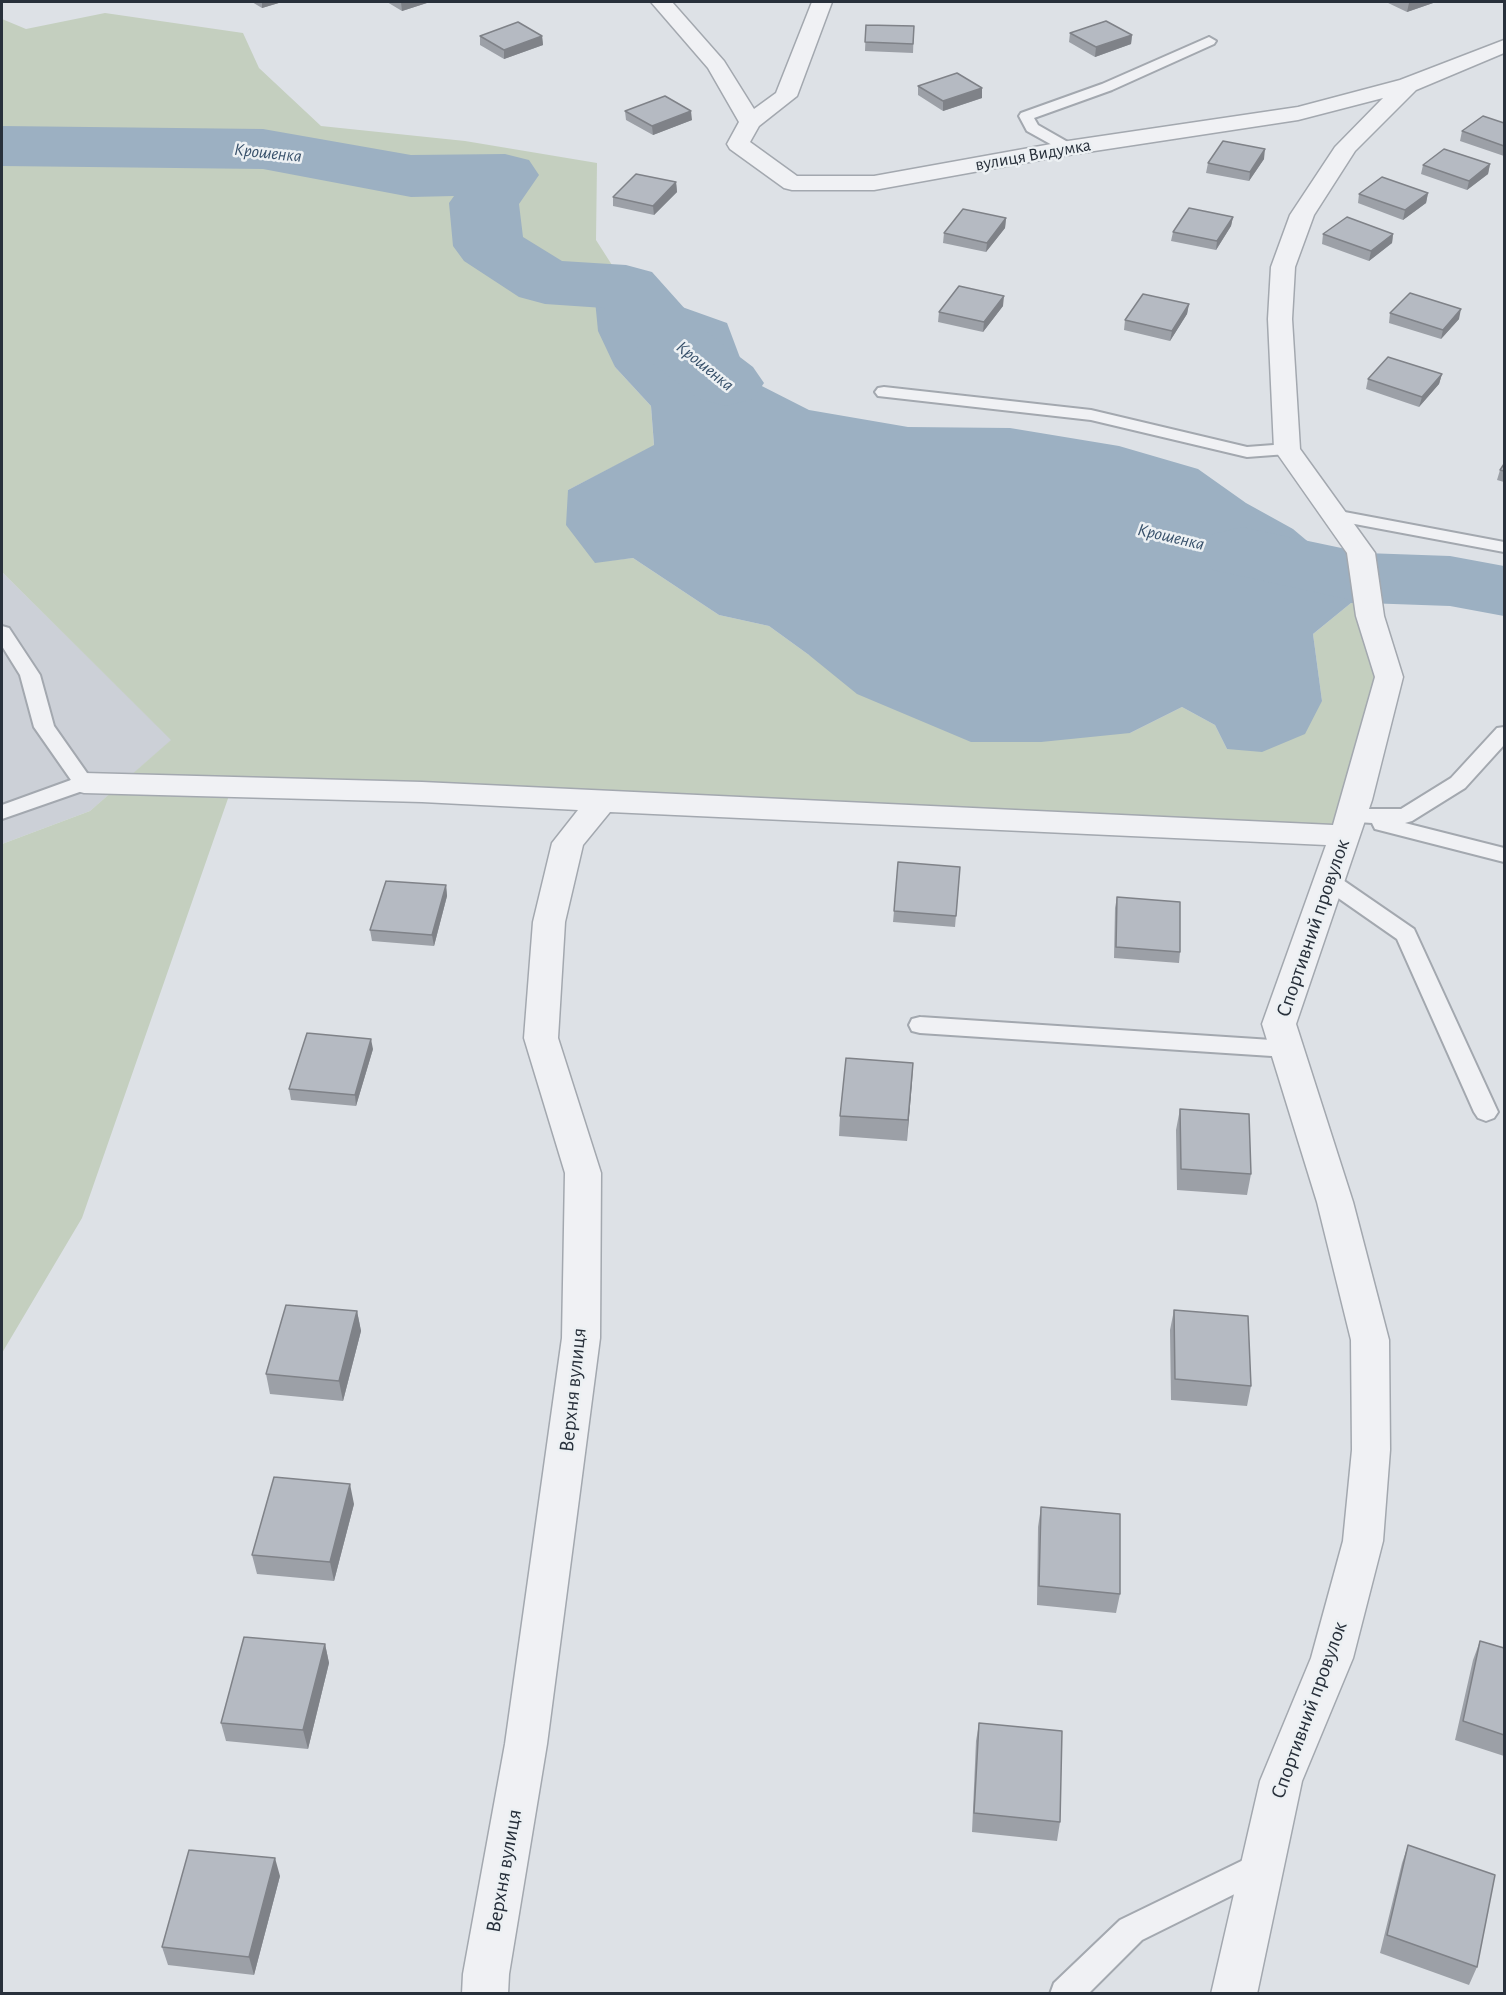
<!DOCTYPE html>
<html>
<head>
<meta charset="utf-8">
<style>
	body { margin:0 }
	#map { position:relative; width:1506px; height:1995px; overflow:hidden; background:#dde1e6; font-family:"Alegreya Sans",sans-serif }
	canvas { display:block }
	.frame { position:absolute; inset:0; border:3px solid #28303b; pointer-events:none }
</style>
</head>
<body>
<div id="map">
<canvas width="1506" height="1995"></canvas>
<div class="frame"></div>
</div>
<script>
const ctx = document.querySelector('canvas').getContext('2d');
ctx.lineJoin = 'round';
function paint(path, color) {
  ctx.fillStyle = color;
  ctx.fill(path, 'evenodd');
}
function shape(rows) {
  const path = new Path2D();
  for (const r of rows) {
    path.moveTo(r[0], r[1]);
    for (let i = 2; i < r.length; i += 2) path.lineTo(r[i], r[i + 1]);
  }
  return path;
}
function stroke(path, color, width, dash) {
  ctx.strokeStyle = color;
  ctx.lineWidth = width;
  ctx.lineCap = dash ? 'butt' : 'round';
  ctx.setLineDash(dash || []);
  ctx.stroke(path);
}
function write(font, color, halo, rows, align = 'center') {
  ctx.font = font + ' "Alegreya Sans",sans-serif';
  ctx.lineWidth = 5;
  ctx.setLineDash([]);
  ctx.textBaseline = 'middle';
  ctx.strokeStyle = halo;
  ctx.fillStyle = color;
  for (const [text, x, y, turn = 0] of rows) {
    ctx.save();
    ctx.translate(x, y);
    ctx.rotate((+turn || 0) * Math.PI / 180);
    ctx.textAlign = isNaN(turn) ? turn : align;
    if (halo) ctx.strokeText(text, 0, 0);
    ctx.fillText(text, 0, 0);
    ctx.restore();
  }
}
paint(shape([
	[2,572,172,740,90,811,2,844]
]), '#ccd0d7');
paint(shape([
	[105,13,243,33,259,68,321,126,465,141,597,163,596,240,626,287,595,300,615,367,651,406,654,446,568,490,595,562,633,558,719,615,769,626,809,655,1130,733,1182,707,1215,725,1227,749,1322,701,1313,634,1351,603,1369,603,1389,677,1345,836,232,787,82,1218,2,1353,2,844,90,811,171,740,2,572,2,19,26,29]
]), '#c4cfbf');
paint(shape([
	[626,287,727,323,748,379,809,410,908,427,1010,428,1119,446,1198,469,1246,503,1293,529,1331,561,1365,578,1369,603,1351,603,1313,634,1322,701,1305,734,1262,752,1227,749,1215,725,1182,707,1130,733,1041,742,971,742,857,694,809,655,769,626,719,615,633,558,595,563,566,525,568,490,654,445,651,406,615,367,598,331,595,300]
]), '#9cb0c2');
paint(shape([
	[2,126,263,129,411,155,505,154,529,160,539,175,519,204,523,237,562,261,626,265,652,272,703,329,753,367,764,383,753,399,726,406,699,399,649,361,604,308,545,304,519,297,464,261,453,246,449,203,454,196,411,197,263,169,2,166,2,126],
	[1242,527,1365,553,1450,556,1504,566,1504,616,1450,606,1365,603,1213,570,1200,552,1213,534,1242,527]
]), '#9cb0c2');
const lane = shape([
	[1209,37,1216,41,1214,44,1112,90,1034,118,1038,125,1073,145,1076,148,1073,151,1063,151,1027,131,1019,116,1021,113,1102,84,1209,37],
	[884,387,1091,410,1247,447,1287,444,1293,445,1296,449,1293,453,1287,454,1247,457,1091,420,878,396,875,392,878,388,884,387],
	[1334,510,1504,542,1504,552,1328,519,1325,515,1328,511,1334,510],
	[2,626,9,628,40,675,54,726,94,783,91,788,2,819,2,805,71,780,34,727,20,675,2,646,2,626],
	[1504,727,1504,745,1465,788,1412,821,1405,823,1504,848,1504,862,1375,829,1372,823,1344,821,1341,816,1344,811,1351,809,1401,809,1451,778,1497,728,1504,727],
	[1329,874,1337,876,1414,929,1498,1112,1494,1118,1486,1121,1478,1118,1474,1112,1397,939,1321,886,1318,881,1321,876,1329,874],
	[920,1017,1287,1041,1295,1043,1298,1049,1295,1055,1287,1057,920,1033,912,1031,909,1025,912,1019,920,1017],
	[1262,1851,1273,1855,1277,1865,1273,1875,1142,1940,1088,1994,1050,1994,1054,1983,1120,1920,1262,1851]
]);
const street = shape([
	[651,2,672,2,724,61,754,109,776,93,812,2,832,2,797,96,759,126,750,142,797,176,874,176,1068,141,1298,107,1400,80,1504,40,1504,53,1416,90,1355,151,1314,215,1295,267,1292,319,1300,449,1375,553,1384,616,1403,677,1372,800,1296,1024,1353,1202,1389,1340,1390,1450,1383,1541,1353,1658,1302,1781,1257,1994,1211,1994,1260,1781,1311,1658,1343,1541,1352,1450,1351,1340,1317,1202,1262,1024,1326,845,610,812,583,845,565,922,558,1038,601,1173,600,1338,547,1744,509,1974,508,1994,462,1994,463,1974,505,1744,562,1338,565,1173,524,1038,533,922,552,843,578,810,422,802,84,793,73,790,69,783,73,776,84,773,422,782,1333,825,1375,677,1356,616,1347,553,1274,449,1268,319,1271,267,1290,215,1335,147,1383,98,1298,120,1068,155,874,190,792,190,784,188,730,149,727,144,739,122,708,68,651,2]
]);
stroke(lane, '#a3a8af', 4);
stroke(street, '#a3a8af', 3);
paint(lane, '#f0f1f4');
paint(street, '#f0f1f4');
paint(shape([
	[252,2,282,2,262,8],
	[387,2,430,2,402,11],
	[1386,2,1436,2,1407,12],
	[866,25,914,26,913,53,865,51],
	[1070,33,1132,35,1131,44,1095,57,1069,42],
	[480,36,542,36,543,45,504,59,480,45],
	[918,86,982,98,943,111,918,95],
	[625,111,692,120,653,135,626,120],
	[1504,123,1504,156,1460,141,1462,131],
	[1264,159,1249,181,1206,173,1208,163],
	[1490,164,1488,174,1467,190,1421,174,1423,165],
	[676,182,677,192,654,215,613,206,613,197],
	[1428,193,1426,203,1403,220,1358,203,1359,194],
	[1233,217,1231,226,1216,250,1171,241,1173,232],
	[1006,218,1005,228,986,252,943,243,944,233],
	[1323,234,1393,234,1392,243,1369,261,1322,244],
	[1189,304,1187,314,1170,341,1124,330,1125,320],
	[1003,306,983,332,938,322,939,312],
	[1390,313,1459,319,1441,339,1389,323],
	[1442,374,1439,384,1419,407,1366,389,1368,379],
	[1504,464,1504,482,1497,480,1500,470],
	[960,867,955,927,893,922,894,911],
	[446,885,447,896,434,946,372,941,370,930],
	[1117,897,1180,952,1179,963,1114,958,1115,908],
	[373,1049,356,1106,291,1100,289,1089],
	[913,1063,907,1141,839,1136,840,1116],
	[1180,1109,1251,1174,1247,1195,1177,1190,1176,1130],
	[1174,1310,1251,1386,1247,1406,1171,1400,1170,1330],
	[357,1311,361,1331,343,1401,270,1394,266,1374],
	[354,1504,334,1581,257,1574,252,1555],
	[1041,1507,1120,1594,1116,1613,1037,1605,1038,1527],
	[1480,1641,1504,1648,1504,1756,1455,1740,1473,1660],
	[325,1644,329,1663,308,1749,226,1741,221,1723],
	[979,1723,1060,1822,1057,1841,972,1832,976,1741],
	[1408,1845,1477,1967,1469,1985,1380,1953,1402,1863],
	[280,1876,254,1975,168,1965,162,1947]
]), '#9ca0a7');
paint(shape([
	[262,2,282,2,262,8],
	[401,2,430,2,402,11],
	[1412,2,1436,2,1407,12,1409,3],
	[1132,35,1131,44,1095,57,1096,47],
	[542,36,543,45,504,59,504,50],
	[982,88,982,98,943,111,943,101],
	[691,111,692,120,653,135,652,126],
	[1265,149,1264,159,1249,181,1250,172],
	[1490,164,1488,174,1467,190,1469,181],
	[676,182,677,192,654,215,653,206],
	[1428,193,1426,203,1403,220,1405,210],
	[1233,217,1231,226,1216,250,1217,241],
	[1006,218,1005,228,986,252,987,243],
	[1393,234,1392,243,1369,261,1371,251],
	[1004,296,1003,306,983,332,984,322],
	[1189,304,1187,314,1170,341,1172,331],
	[1461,309,1459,319,1441,339,1443,330],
	[1442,374,1439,384,1419,407,1422,397],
	[446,885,447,896,434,946,432,935],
	[371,1039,373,1049,356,1106,355,1095],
	[913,1063,912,1083,907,1141,908,1120],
	[357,1311,361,1331,343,1401,339,1381],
	[350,1484,354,1504,334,1581,330,1562],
	[325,1644,329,1663,308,1749,303,1730],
	[275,1858,280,1876,254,1975,249,1957]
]), '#7f8288');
const building = shape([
	[1106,21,1132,35,1096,47,1070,33,1106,21],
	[518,22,542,36,504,50,480,36,518,22],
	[866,25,914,26,913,44,865,42,866,25],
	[957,73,982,88,943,101,918,86,957,73],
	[665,96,691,111,652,126,625,111,665,96],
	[1483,116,1504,123,1504,146,1462,131,1483,116],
	[1223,141,1265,149,1250,172,1208,163,1223,141],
	[1444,149,1490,164,1469,181,1423,165,1444,149],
	[636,174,676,182,653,206,613,197,636,174],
	[1382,177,1428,193,1405,210,1359,194,1382,177],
	[1189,208,1233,217,1217,241,1173,232,1189,208],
	[963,209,1006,218,987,243,944,233,963,209],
	[1347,217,1393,234,1371,251,1323,234,1347,217],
	[959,286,1004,296,984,322,939,312,959,286],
	[1410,293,1461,309,1443,330,1390,313,1410,293],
	[1143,294,1189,304,1172,331,1125,320,1143,294],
	[1388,357,1442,374,1422,397,1368,379,1388,357],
	[1504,464,1504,471,1500,470,1504,464],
	[898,862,960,867,956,916,894,911,898,862],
	[386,881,446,885,432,935,370,930,386,881],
	[1117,897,1180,902,1180,952,1116,947,1117,897],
	[307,1033,371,1039,355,1095,289,1089,307,1033],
	[846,1058,913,1063,908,1120,840,1116,846,1058],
	[1180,1109,1249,1114,1251,1174,1181,1169,1180,1109],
	[286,1305,357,1311,339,1381,266,1374,286,1305],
	[1174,1310,1248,1316,1251,1386,1175,1379,1174,1310],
	[274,1477,350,1484,330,1562,252,1555,274,1477],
	[1041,1507,1120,1514,1120,1594,1039,1586,1041,1507],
	[244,1637,325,1644,303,1730,221,1723,244,1637],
	[1480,1641,1504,1648,1504,1735,1463,1721,1480,1641],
	[979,1723,1062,1731,1060,1822,974,1813,979,1723],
	[1408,1845,1495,1875,1477,1967,1387,1935,1408,1845],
	[189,1850,275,1858,249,1957,162,1947,189,1850]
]);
paint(building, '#b5bac2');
stroke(building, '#7f8288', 1.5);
write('italic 18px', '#37506a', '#ecf0f3', [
	["Крошенка",268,153,6],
	["Крошенка",705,366,39],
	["Крошенка",1171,537,13]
]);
write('18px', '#28303b', '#ecf0f3', [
	["вулиця Видумка",1033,155,-10]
]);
write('21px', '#28303b', '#ecf0f3', [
	["Спортивний провулок",1313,928,-71],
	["Верхня вулиця",573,1390,-84],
	["Спортивний провулок",1309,1710,-70],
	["Верхня вулиця",504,1871,-80]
]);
</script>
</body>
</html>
